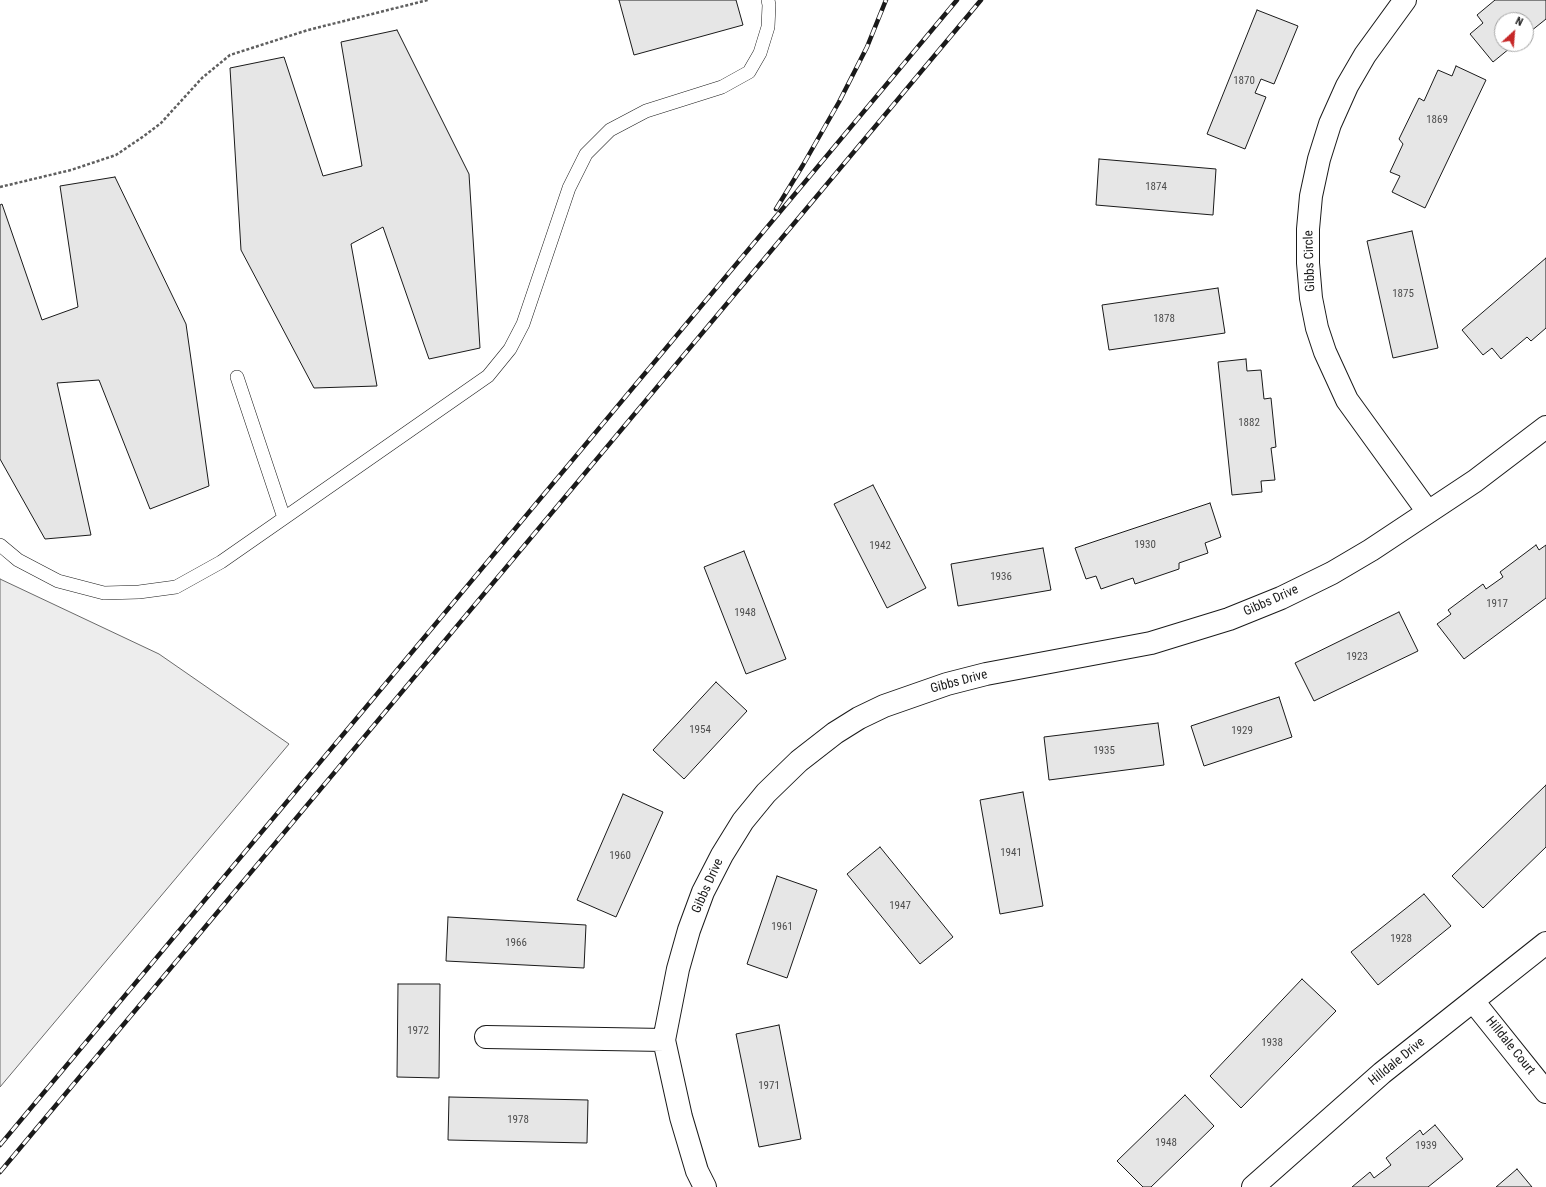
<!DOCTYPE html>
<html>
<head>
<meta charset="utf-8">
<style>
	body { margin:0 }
	#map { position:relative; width:1546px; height:1187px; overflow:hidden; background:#fff; font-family:"Roboto Condensed",sans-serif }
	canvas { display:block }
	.north { position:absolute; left:1494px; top:12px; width:40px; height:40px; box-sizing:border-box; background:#fff; border:1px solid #a3a3a3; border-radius:50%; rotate:26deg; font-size:11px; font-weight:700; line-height:16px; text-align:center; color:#1a1a1a }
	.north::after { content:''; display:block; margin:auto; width:14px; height:18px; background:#c62828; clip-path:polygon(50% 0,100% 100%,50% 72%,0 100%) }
</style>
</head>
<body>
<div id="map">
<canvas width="1546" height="1187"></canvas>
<div class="north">N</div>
</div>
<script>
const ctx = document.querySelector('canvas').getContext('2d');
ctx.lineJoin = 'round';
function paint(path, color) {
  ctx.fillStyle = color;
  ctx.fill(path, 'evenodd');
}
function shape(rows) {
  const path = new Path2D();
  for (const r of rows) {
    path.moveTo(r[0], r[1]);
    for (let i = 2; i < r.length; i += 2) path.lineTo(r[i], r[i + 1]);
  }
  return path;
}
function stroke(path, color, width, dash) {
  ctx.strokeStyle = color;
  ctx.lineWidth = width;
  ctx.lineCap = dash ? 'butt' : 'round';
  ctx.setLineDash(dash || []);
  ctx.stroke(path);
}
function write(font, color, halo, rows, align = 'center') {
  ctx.font = font + ' "Roboto Condensed",sans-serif';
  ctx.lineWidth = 3;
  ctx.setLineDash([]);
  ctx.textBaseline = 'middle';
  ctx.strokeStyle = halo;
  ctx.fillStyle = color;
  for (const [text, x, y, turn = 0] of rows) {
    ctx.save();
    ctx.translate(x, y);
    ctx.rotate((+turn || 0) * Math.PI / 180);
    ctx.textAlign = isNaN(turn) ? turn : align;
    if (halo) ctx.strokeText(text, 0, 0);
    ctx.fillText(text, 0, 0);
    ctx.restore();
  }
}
const built = shape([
	[0,579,159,654,289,744,0,1087,0,579]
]);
paint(built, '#ededed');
stroke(built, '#6a6a6a', 1);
const building = shape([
	[619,0,736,0,743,25,634,55,619,0],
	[1495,0,1546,0,1546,19,1526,35,1526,20,1502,20,1502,44,1515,44,1493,62,1470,34,1483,23,1477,15,1495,0],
	[1257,10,1298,26,1274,84,1261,79,1255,93,1266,97,1245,149,1207,134,1257,10],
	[397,30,469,174,480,348,429,359,383,227,351,244,377,386,314,388,241,250,230,68,284,57,323,176,362,166,341,42,397,30],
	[1456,66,1486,80,1425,208,1392,192,1400,176,1390,172,1403,144,1399,139,1419,98,1424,101,1438,70,1452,76,1456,66],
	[1099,159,1216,169,1213,215,1096,205,1099,159],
	[115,177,186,324,209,486,150,509,99,380,57,383,91,535,45,539,0,459,0,205,2,204,42,320,78,307,60,186,115,177],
	[1412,231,1438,348,1393,358,1367,241,1412,231],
	[1546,258,1546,328,1531,341,1527,337,1501,359,1492,348,1483,355,1462,330,1546,258],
	[1218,288,1225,333,1109,350,1102,305,1218,288],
	[1246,359,1247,371,1261,370,1264,399,1271,398,1276,447,1271,448,1275,480,1261,481,1262,492,1232,495,1218,362,1246,359],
	[873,485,926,588,887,608,834,504,873,485],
	[1210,503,1221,537,1205,543,1208,553,1179,563,1179,569,1135,584,1133,578,1101,589,1096,576,1086,579,1075,548,1210,503],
	[1536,545,1539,550,1546,545,1546,598,1464,659,1437,624,1451,614,1448,610,1483,584,1486,589,1503,577,1500,572,1536,545],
	[1043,548,1051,590,958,606,951,564,1043,548],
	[744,551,786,659,746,674,704,567,744,551],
	[1399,612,1418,651,1314,701,1295,663,1399,612],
	[716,682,747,711,684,779,653,750,716,682],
	[1279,697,1292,737,1204,766,1191,726,1279,697],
	[1158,723,1164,765,1049,780,1044,737,1158,723],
	[1546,785,1546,847,1483,908,1452,876,1546,785],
	[1023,792,1043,906,1000,914,980,800,1023,792],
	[623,794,663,812,616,917,577,900,623,794],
	[880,847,953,937,920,964,847,874,880,847],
	[777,876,817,890,787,978,747,964,777,876],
	[1424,894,1451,926,1378,985,1351,952,1424,894],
	[448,917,586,925,584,968,446,961,448,917],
	[1302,979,1336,1011,1241,1108,1210,1076,1302,979],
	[398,984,440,984,439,1078,397,1077,398,984],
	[779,1025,801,1139,759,1147,736,1034,779,1025],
	[1185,1095,1214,1126,1151,1187,1143,1187,1117,1161,1185,1095],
	[449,1097,588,1100,587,1143,448,1140,449,1097],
	[1435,1125,1463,1159,1428,1187,1352,1187,1370,1172,1374,1178,1391,1165,1386,1158,1420,1130,1423,1135,1435,1125],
	[1517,1169,1532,1187,1496,1187,1517,1169]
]);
paint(building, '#e6e6e6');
stroke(building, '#1a1a1a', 1);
const service = shape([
	[237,377,284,518],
	[0,545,18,560,58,581,104,593,139,592,176,587,221,562,488,376,510,349,523,324,569,188,586,154,610,130,646,111,722,87,749,72,760,53,768,27,769,5,768,0]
]);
const minor = shape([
	[1405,0,1365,55,1347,86,1330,124,1319,159,1311,196,1308,229,1308,263,1311,298,1317,328,1325,352,1347,400,1428,512],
	[1473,1001,1546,1092],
	[486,1037,664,1040],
	[705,1187,697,1171,681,1117,664,1040,678,969,689,930,703,892,722,855,743,821,766,793,799,761,835,733,859,718,884,706,947,684,986,674,1151,643,1229,619,1281,598,1332,573,1371,550,1475,481,1546,427],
	[1253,1187,1382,1073,1546,943]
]);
stroke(service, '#1a1a1a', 14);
stroke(minor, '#1a1a1a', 24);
stroke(shape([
	[0,187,71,170,116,155,144,136,161,123,202,78,230,55,308,30,428,0]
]), '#5f5f5f', 2.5, [3, 2]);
stroke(service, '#fff', 13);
stroke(minor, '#fff', 22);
const rail = shape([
	[776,209,803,165,839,102,867,47,886,0],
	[0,1145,957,0],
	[0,1172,981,0]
]);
stroke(rail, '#1a1a1a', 4.5);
stroke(rail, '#fff', 3, [9]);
write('11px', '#4d4d4d', null, [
	["1870",1244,81],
	["1869",1437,120],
	["1874",1156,187],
	["1875",1403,294],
	["1878",1164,319],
	["1882",1249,423],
	["1930",1145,545],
	["1942",880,546],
	["1936",1001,577],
	["1917",1497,604],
	["1948",745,613],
	["1923",1357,657],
	["1954",700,730],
	["1929",1242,731],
	["1935",1104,751],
	["1941",1011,853],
	["1960",620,856],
	["1947",900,906],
	["1961",782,927],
	["1928",1401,939],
	["1966",516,943],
	["1972",418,1031],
	["1938",1272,1043],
	["1971",769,1086],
	["1978",518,1120],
	["1948",1166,1143],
	["1939",1426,1146]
]);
write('13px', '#1a1a1a', '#fff', [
	["Gibbs Circle",1310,261,-92],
	["Gibbs Drive",1271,601,-24],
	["Gibbs Drive",959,682,-15],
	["Gibbs Drive",708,886,-66],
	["Hilldale Court",1510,1046,51],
	["Hilldale Drive",1397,1062,-39]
]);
</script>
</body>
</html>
